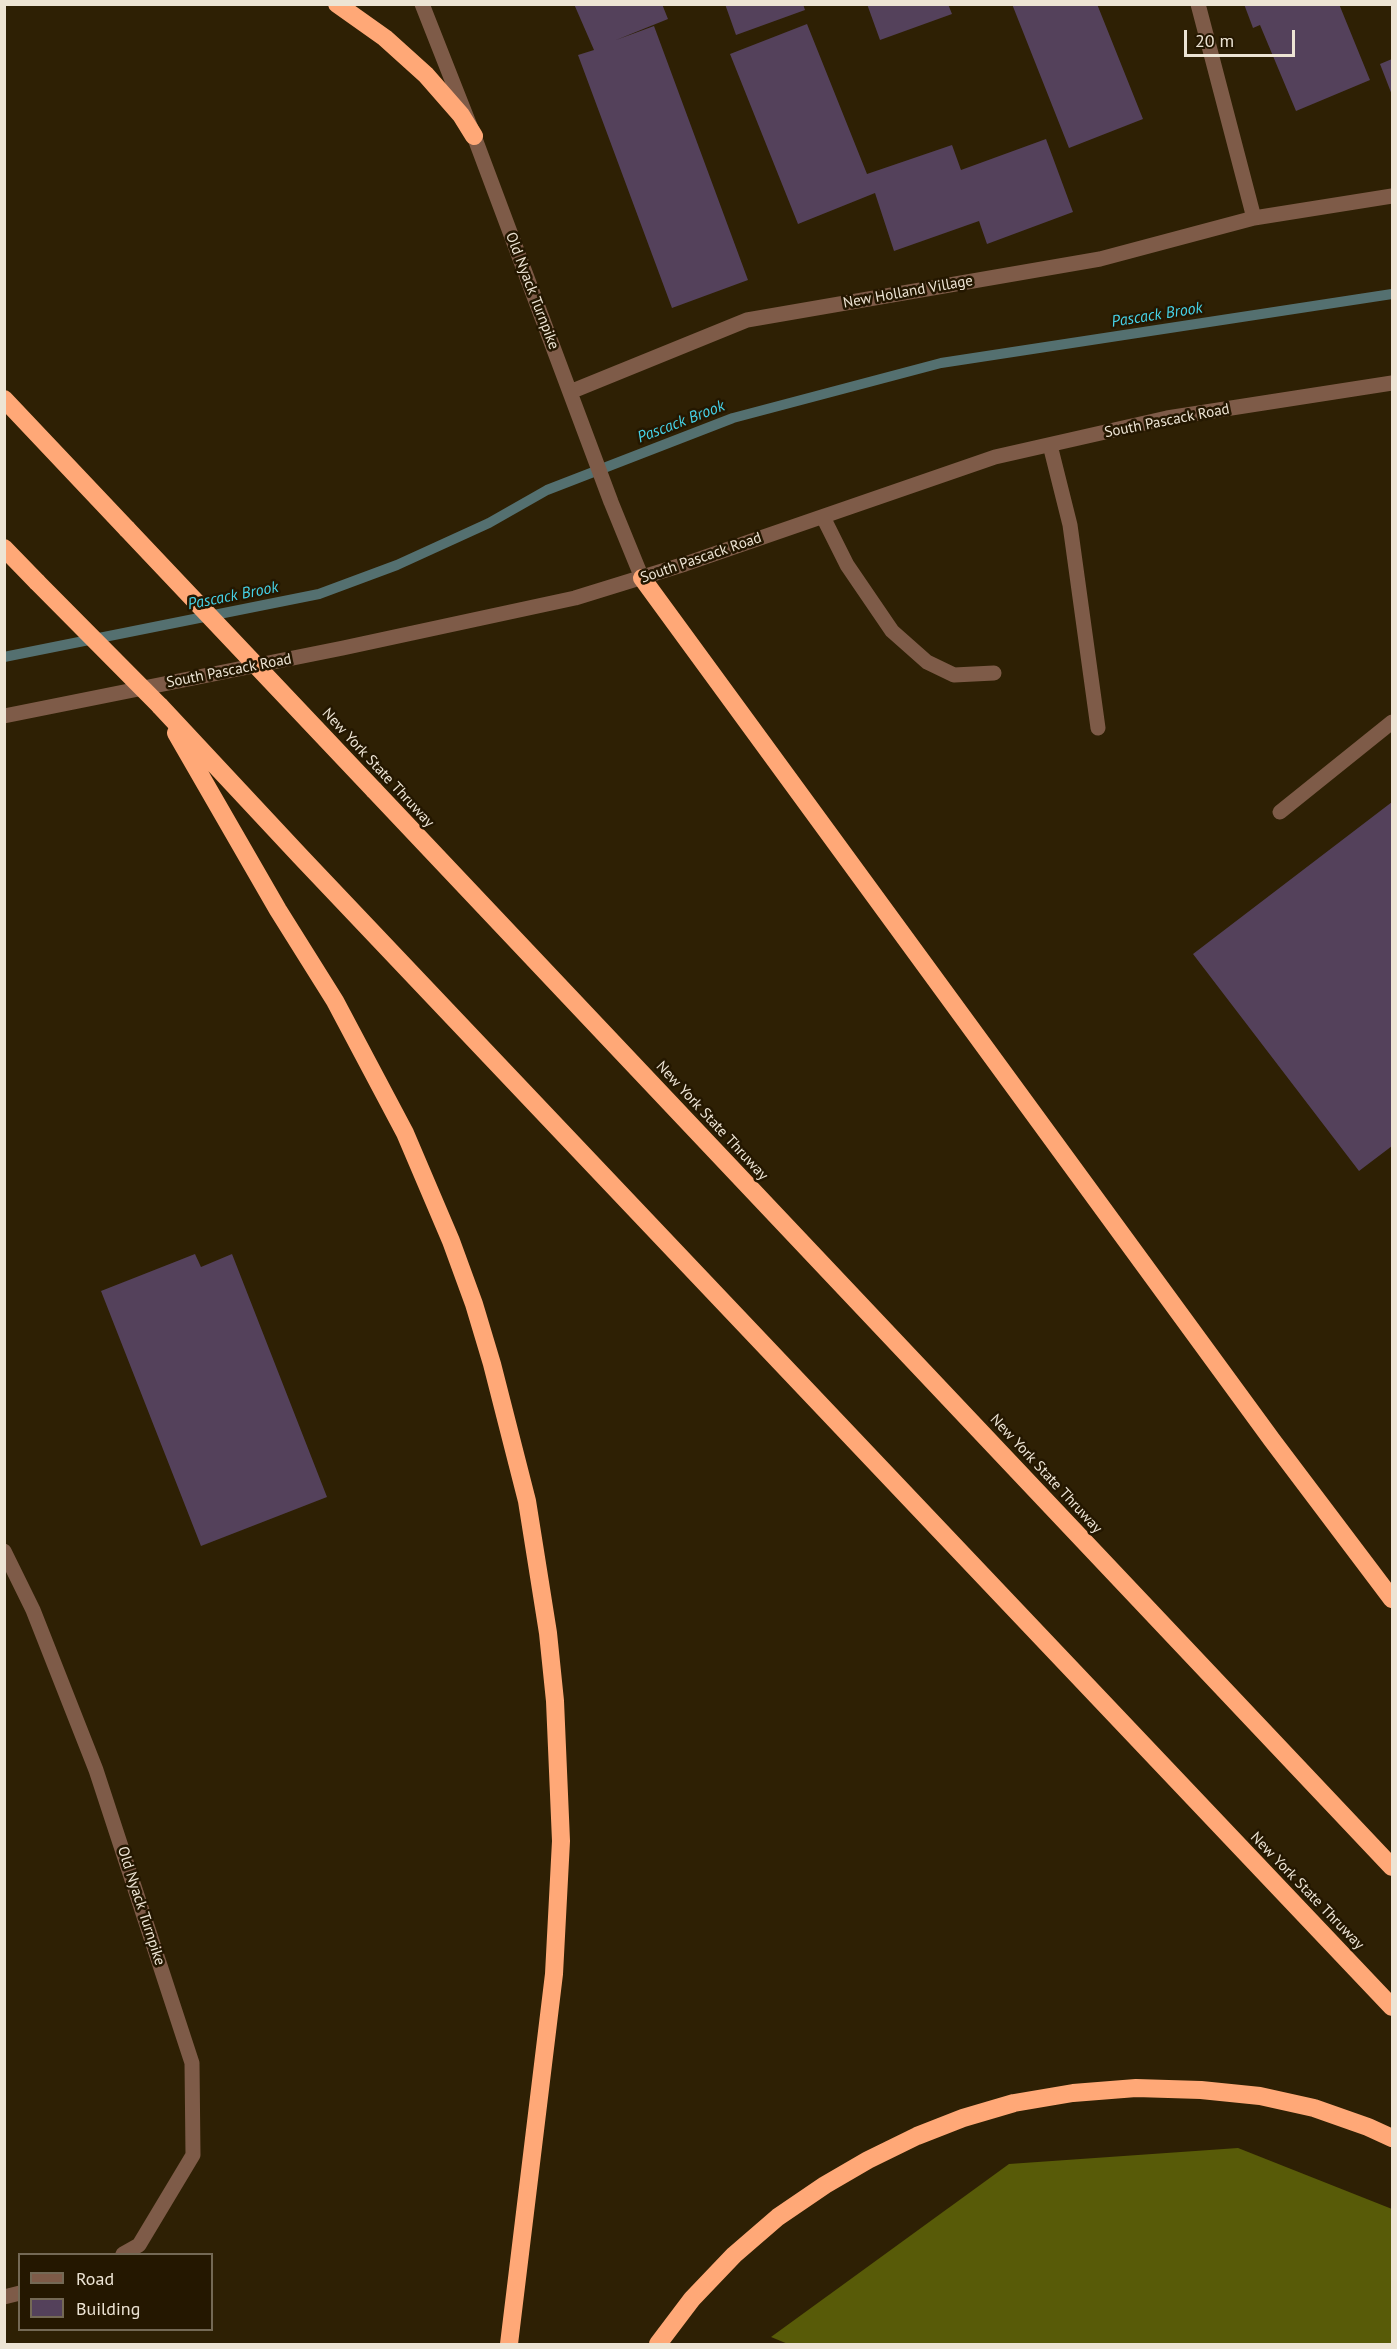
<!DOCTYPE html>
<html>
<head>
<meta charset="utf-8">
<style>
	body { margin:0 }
	#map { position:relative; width:1397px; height:2349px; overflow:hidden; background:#2e2004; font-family:"PT Sans",sans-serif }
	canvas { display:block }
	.frame { position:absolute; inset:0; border:6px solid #ede4d4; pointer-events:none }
	.legend { position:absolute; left:18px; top:2253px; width:195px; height:78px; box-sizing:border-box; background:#241700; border:2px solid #746955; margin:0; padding:8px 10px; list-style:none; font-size:18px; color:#ede4d4 }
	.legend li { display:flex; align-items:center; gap:12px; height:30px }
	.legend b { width:30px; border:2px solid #746955 }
	.scale { position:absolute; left:1184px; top:30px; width:111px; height:27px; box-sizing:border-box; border:3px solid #ede4d4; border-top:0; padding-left:8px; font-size:18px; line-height:21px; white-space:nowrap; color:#ede4d4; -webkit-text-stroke:4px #241700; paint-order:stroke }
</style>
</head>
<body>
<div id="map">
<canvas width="1397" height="2349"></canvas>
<div class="frame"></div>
<ul class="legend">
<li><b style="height:8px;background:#7e5b48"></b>Road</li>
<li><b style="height:16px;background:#54415b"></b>Building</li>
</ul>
<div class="scale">20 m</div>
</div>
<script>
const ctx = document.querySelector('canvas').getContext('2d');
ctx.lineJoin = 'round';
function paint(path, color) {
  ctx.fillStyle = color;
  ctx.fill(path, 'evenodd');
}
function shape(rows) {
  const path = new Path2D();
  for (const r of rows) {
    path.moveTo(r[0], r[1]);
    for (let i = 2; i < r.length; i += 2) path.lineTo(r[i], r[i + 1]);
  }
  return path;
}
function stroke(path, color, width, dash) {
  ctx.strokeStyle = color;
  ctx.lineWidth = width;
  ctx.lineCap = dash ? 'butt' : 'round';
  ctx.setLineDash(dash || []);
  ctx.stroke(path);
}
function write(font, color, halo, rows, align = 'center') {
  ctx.font = font + ' "PT Sans",sans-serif';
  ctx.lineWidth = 5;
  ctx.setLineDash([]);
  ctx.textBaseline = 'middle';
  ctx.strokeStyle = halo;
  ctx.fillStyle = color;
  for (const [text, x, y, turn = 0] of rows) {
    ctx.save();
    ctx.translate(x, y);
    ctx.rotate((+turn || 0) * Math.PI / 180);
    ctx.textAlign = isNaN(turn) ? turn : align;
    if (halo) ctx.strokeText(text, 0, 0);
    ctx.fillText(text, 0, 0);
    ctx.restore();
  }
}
paint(shape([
	[1238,2148,1392,2209,1392,2344,788,2344,771,2337,1009,2164]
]), '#585b08');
stroke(shape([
	[4,657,319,594,397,565,489,523,547,490,733,418,941,363,1392,294]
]), '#547070', 10);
paint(shape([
	[574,4,662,4,668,19,616,40,654,26,748,280,672,308,578,55,594,50],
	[725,4,803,4,805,10,736,35],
	[867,4,948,4,952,14,880,40],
	[1012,4,1097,4,1143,119,1069,148],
	[1244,4,1339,4,1370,80,1296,111,1260,25,1253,28],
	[807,24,867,174,952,145,961,170,1046,139,1073,212,987,244,979,221,894,251,875,193,798,224,730,54],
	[1392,59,1392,95,1380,64],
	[1392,802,1392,1146,1359,1171,1193,954],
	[195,1254,201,1267,232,1254,327,1497,201,1546,101,1291]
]), '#54415b');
stroke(shape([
	[422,4,474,136,611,502,642,578],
	[1198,4,1254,218],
	[570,392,747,320,1100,259,1254,218,1392,196],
	[1050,445,1070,525,1098,728],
	[823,517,847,565,892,631,927,662,954,675,994,673],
	[4,716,343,648,575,598,685,564,995,457,1167,418,1392,383],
	[1280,812,1392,722],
	[4,1551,33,1610,96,1770,192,2063,193,2155,139,2245,123,2254],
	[4,2297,20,2293]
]), '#7e5b48', 15);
stroke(shape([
	[337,4,385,38,426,75,461,115,474,136],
	[4,399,127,529],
	[4,548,37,582],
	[642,578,1272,1440,1392,1599],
	[160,706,300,856,1392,2007],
	[176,733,278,910,335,1001,405,1133,451,1241,474,1304,492,1364,527,1501,548,1633,555,1701,561,1841,554,1974,509,2344],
	[374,790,1392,1867],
	[658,2344,692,2299,734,2255,778,2217,825,2185,868,2160,917,2136,963,2118,1014,2103,1073,2093,1136,2088,1201,2090,1260,2096,1314,2108,1368,2127,1392,2138]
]), '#ffa877', 18);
stroke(shape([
	[127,529,374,790],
	[37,582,160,706]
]), '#ffa877', 18);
write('15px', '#ede4d4', '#241700', [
	["Old Nyack Turnpike",532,291,69],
	["New Holland Village",908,292,-10],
	["South Pascack Road",1167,421,-11],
	["South Pascack Road",701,558,-19],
	["South Pascack Road",229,671,-11],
	["New York State Thruway",378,768,47],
	["New York State Thruway",712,1121,47],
	["New York State Thruway",1046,1474,47],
	["New York State Thruway",1307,1891,46],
	["Old Nyack Turnpike",141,1906,72]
]);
write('italic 16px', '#46d3e8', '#241700', [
	["Pascack Brook",1157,315,-9],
	["Pascack Brook",681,422,-21],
	["Pascack Brook",233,596,-11]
]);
</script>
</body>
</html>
